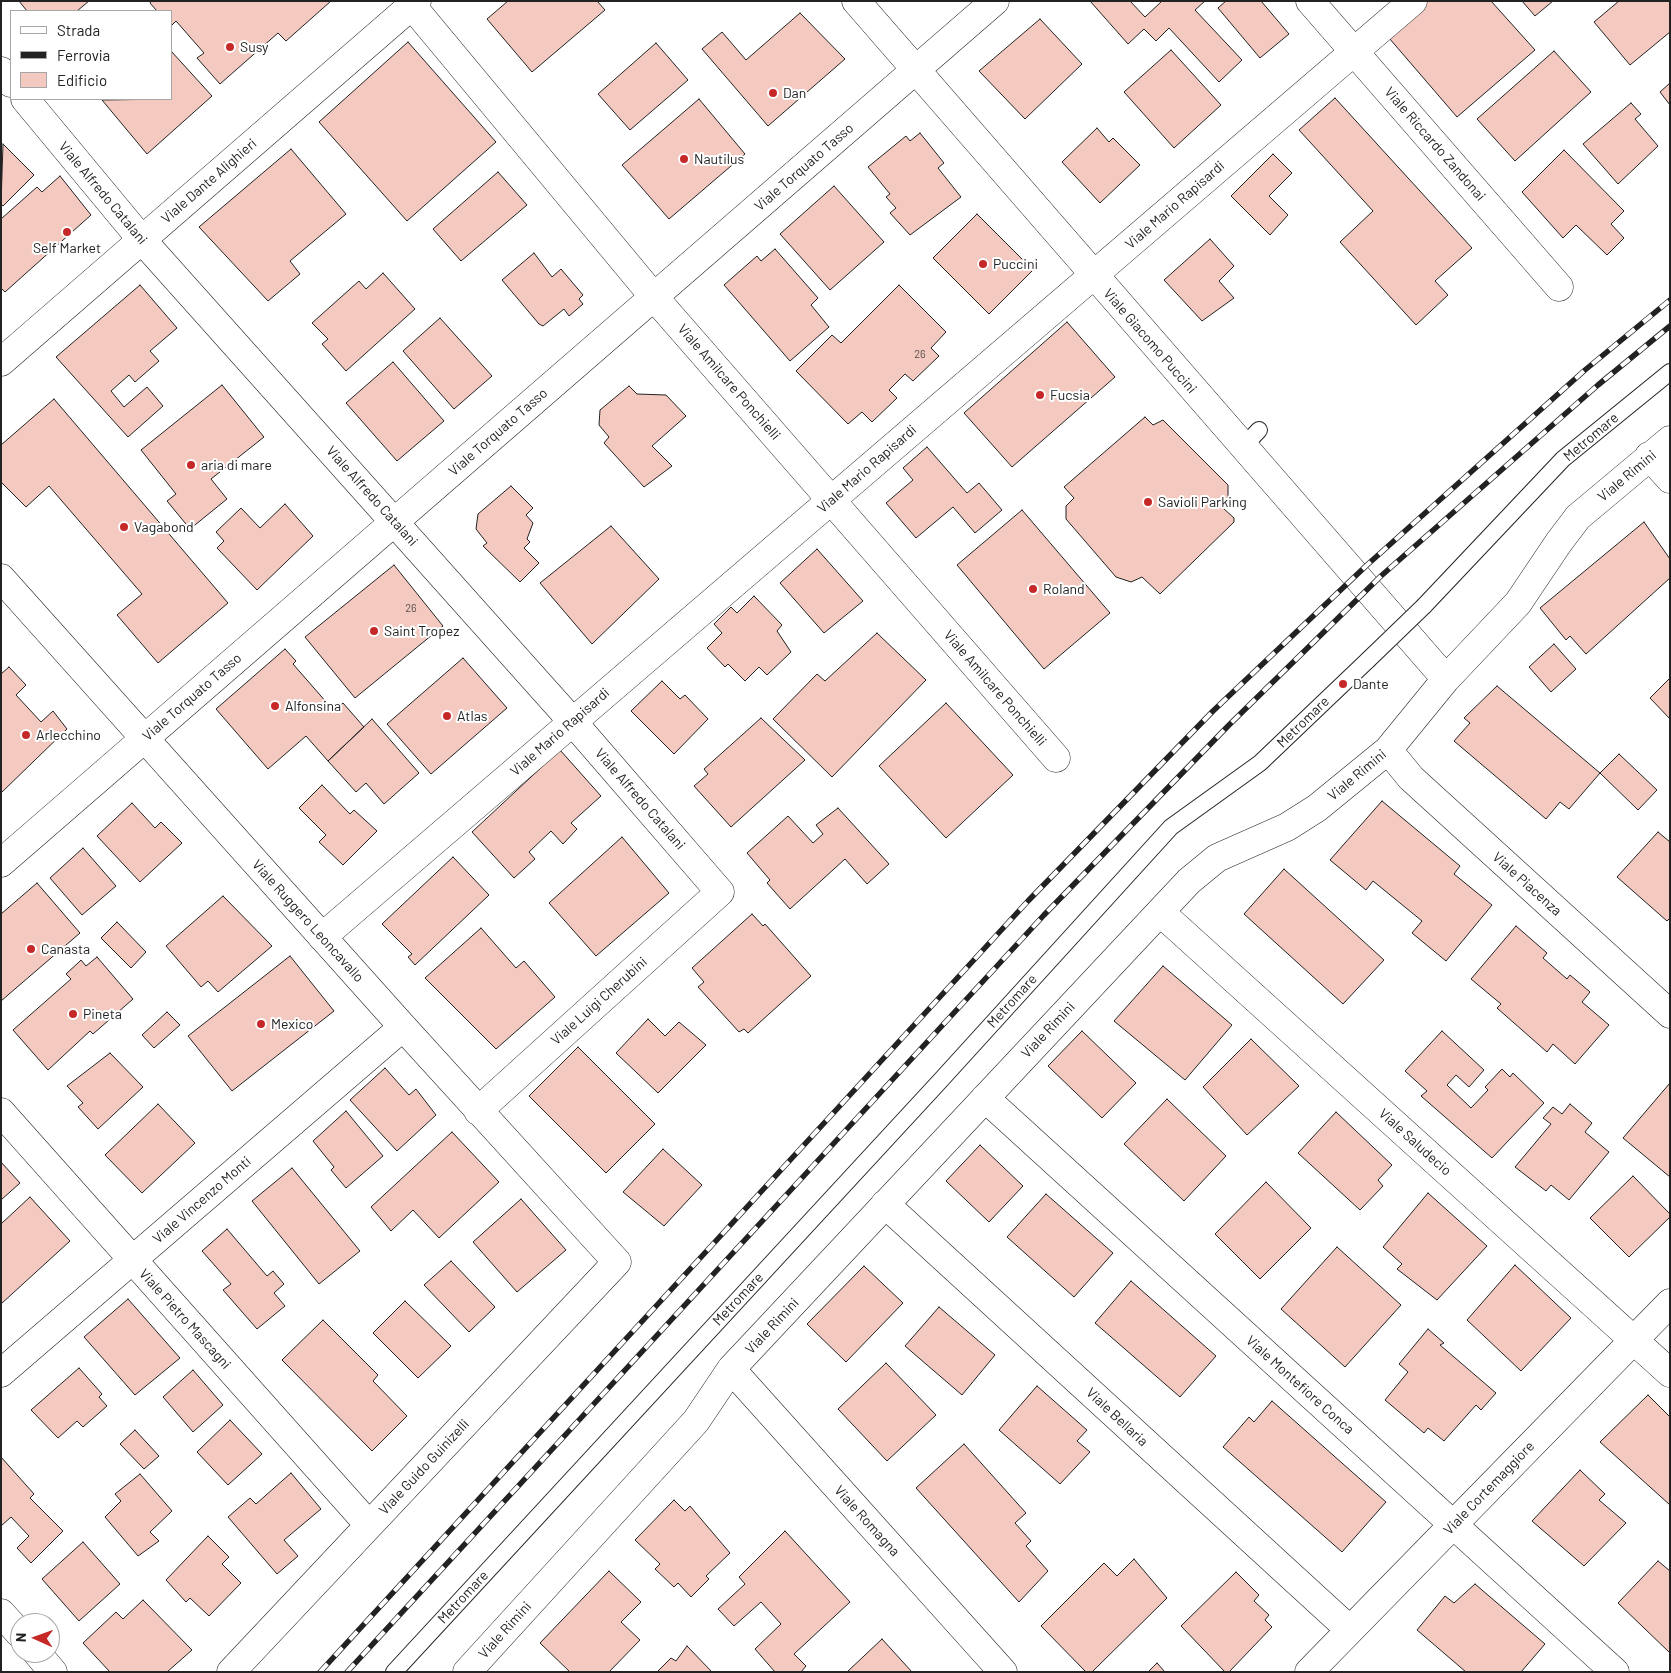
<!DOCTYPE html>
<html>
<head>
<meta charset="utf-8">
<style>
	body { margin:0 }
	#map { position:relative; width:1671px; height:1673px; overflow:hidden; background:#fff; font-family:Barlow,sans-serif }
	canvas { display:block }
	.frame { position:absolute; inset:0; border:2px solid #222; pointer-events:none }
	.legend { position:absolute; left:10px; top:10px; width:162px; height:90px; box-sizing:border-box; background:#fff; border:1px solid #a7a7a7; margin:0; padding:6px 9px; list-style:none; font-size:15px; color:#222 }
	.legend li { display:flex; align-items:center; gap:10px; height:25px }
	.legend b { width:25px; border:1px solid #a7a7a7 }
	.north { position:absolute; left:10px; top:1613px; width:50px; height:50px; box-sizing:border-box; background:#fff; border:1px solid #a7a7a7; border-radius:50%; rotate:272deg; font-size:14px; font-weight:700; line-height:20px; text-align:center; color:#222 }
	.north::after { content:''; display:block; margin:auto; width:18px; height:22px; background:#c62828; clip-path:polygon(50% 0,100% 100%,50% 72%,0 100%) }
</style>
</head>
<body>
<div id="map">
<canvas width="1671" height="1673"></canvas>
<div class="frame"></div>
<ul class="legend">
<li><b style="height:6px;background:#fff"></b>Strada</li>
<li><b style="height:6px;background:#222"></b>Ferrovia</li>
<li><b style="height:14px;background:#f3c9c0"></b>Edificio</li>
</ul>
<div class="north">N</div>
</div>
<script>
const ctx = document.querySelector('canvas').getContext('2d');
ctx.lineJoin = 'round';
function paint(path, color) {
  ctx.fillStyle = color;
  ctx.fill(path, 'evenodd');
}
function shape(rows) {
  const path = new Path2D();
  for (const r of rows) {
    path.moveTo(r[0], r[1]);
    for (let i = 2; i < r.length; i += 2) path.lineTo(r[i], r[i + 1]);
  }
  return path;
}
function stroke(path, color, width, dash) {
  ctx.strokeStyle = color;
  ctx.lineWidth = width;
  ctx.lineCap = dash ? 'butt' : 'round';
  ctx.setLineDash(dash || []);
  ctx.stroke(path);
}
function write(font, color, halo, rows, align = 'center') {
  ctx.font = font + ' Barlow,sans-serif';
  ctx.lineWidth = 4;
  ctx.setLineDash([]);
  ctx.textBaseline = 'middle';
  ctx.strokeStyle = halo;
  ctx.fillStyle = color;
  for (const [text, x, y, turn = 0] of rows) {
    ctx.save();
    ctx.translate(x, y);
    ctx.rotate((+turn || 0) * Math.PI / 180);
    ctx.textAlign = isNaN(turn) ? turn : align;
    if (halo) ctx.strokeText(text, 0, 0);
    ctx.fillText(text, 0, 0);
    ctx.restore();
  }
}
const building = shape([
	[19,1,89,1,77,11,27,11,19,1],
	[151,1,331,1,286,41,278,33,220,84,197,58,204,53,176,21,171,26,171,11,157,11,150,3,151,1],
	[508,1,597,1,605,10,532,72,487,19,508,1],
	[1090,1,1130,1,1145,17,1162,1,1205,1,1195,10,1242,60,1219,82,1169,28,1156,41,1144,29,1128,44,1090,1],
	[1226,1,1261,1,1289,34,1260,58,1218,8,1226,1],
	[1418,1,1491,1,1535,50,1457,117,1383,31,1418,1],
	[1522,1,1553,1,1535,16,1522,1],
	[1619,1,1670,1,1670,32,1630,65,1594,22,1619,1],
	[800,13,845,59,768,126,702,49,722,32,746,60,800,13],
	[1040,19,1082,64,1025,119,979,71,1040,19],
	[408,42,496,142,407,221,319,122,408,42],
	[656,43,688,80,630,130,598,94,656,43],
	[1171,50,1221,105,1174,148,1124,92,1171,50],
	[171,51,212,96,147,154,102,100,171,99,171,51],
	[1554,51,1591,92,1515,161,1477,119,1554,51],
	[1670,83,1670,105,1660,92,1670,83],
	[1335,98,1472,248,1435,281,1448,295,1416,325,1340,242,1373,211,1299,130,1335,98],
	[699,99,745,154,669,219,622,165,699,99],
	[1631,103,1641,114,1635,119,1658,146,1618,184,1583,144,1631,103],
	[1097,128,1109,142,1113,138,1140,165,1100,203,1062,162,1097,128],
	[920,133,944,163,938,168,961,197,910,235,890,213,896,208,886,197,890,194,868,167,906,136,910,141,920,133],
	[3,144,34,175,3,206,1,204,3,144],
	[291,149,346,214,290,261,300,274,268,301,199,227,291,149],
	[1564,150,1624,211,1611,224,1624,238,1607,255,1576,225,1563,238,1522,192,1564,150],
	[1273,154,1292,173,1269,196,1288,215,1270,235,1231,196,1273,154],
	[498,172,527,205,461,261,433,229,498,172],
	[60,176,91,215,5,292,1,288,1,219,37,187,42,192,60,176],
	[834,186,884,242,830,290,780,234,834,186],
	[977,214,1033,270,989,314,933,258,977,214],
	[1210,239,1234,266,1219,281,1234,298,1202,321,1164,280,1210,239],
	[775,249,818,298,811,305,829,327,790,361,724,285,757,256,761,261,775,249],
	[534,253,552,277,561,269,583,295,579,299,583,304,569,316,564,309,543,326,539,324,502,280,534,253],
	[383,273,415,309,346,371,322,344,328,339,312,323,359,281,366,289,383,273],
	[140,285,177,328,150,351,159,361,135,382,129,375,111,391,124,407,147,387,163,406,128,437,56,357,140,285],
	[899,285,946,332,931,348,939,356,913,381,905,374,889,390,897,398,872,422,862,412,848,424,796,371,832,335,841,343,899,285],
	[440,318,492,376,454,409,403,351,440,318],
	[1067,322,1115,377,1012,467,964,413,1067,322],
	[393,362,444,421,397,461,346,403,393,362],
	[222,385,264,437,211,479,227,499,190,529,167,501,176,494,141,450,222,385],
	[629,386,637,394,666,395,686,416,652,446,672,466,644,487,604,443,609,437,599,425,600,410,629,386],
	[54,399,228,603,158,663,117,615,142,594,49,486,26,507,1,482,1,445,54,399],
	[1145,417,1153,425,1163,420,1228,485,1228,498,1223,508,1234,518,1234,522,1160,594,1142,577,1131,582,1116,577,1066,519,1066,506,1074,498,1064,487,1145,417],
	[927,447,967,493,979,483,1002,510,975,533,953,507,916,538,886,503,913,480,903,468,927,447],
	[511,486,533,508,526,515,533,523,527,539,530,542,524,548,539,563,520,582,483,546,487,543,476,529,478,514,511,486],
	[285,504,313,536,257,590,217,548,224,541,216,532,241,508,260,528,285,504],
	[1022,510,1110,613,1044,669,957,565,1022,510],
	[1644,522,1670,559,1670,578,1586,654,1570,636,1566,640,1540,608,1644,522],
	[611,526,659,579,592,644,540,583,611,526],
	[817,549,863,601,824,633,780,583,817,549],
	[394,565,443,626,355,698,305,637,394,565],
	[754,596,782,625,777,631,791,652,767,675,759,667,745,681,728,664,725,667,707,648,722,633,714,624,731,607,737,613,754,596],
	[877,633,926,680,832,777,773,719,817,674,825,681,877,633],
	[1554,644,1576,669,1551,692,1529,667,1554,644],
	[285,649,296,661,293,664,334,711,343,703,364,727,328,761,306,736,268,769,216,709,285,649],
	[463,658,507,708,431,774,387,724,463,658],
	[9,667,26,685,16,695,41,722,53,711,67,729,1,793,1,674,9,667],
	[1670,678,1670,719,1650,698,1670,678],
	[662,681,680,699,685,695,708,719,674,754,631,711,662,681],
	[1497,686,1600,773,1569,809,1560,802,1546,819,1454,741,1470,723,1464,718,1497,686],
	[946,703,1013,775,946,838,879,766,946,703],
	[761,718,805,760,731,827,694,786,708,774,704,769,761,718],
	[372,719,419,773,384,804,366,783,356,792,328,761,372,719],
	[560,750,601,796,571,823,577,829,563,844,551,831,529,852,535,859,514,878,472,832,560,750],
	[1619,754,1657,790,1638,810,1600,773,1619,754],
	[322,785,350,814,354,810,377,831,343,865,319,842,326,835,299,808,322,785],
	[1382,801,1460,866,1454,874,1492,905,1446,961,1412,933,1422,921,1373,881,1366,890,1330,860,1382,801],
	[132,803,155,828,161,822,182,843,140,882,97,836,132,803],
	[838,808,889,864,867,884,845,859,790,909,767,883,770,880,747,853,788,816,813,843,823,834,816,825,838,808],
	[1658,832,1670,842,1670,918,1667,921,1617,877,1658,832],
	[622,837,669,893,596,956,549,903,622,837],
	[83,848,116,886,82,915,50,878,83,848],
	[453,857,489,895,415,965,408,957,412,954,382,924,453,857],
	[1284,869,1384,960,1343,1004,1244,914,1284,869],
	[37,883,80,933,1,1001,1,914,37,883],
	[223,896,272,946,218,992,208,981,201,987,166,946,223,896],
	[752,914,763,926,765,924,811,976,748,1033,744,1029,739,1032,698,987,704,982,692,968,752,914],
	[117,922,146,952,131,968,101,938,117,922],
	[1516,926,1547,953,1543,958,1567,979,1570,975,1590,992,1582,1002,1609,1025,1575,1064,1553,1044,1547,1052,1497,1008,1501,1004,1471,979,1516,926],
	[481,928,516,968,524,961,555,997,496,1049,425,978,481,928],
	[290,956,334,1011,232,1091,188,1036,290,956],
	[97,957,133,999,93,1034,90,1031,48,1070,13,1030,71,979,66,974,79,962,81,960,86,966,97,957],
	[1163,966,1232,1025,1185,1080,1114,1021,1163,966],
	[167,1012,180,1025,154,1048,142,1035,167,1012],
	[648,1019,665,1036,679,1022,706,1045,658,1093,616,1053,648,1019],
	[1082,1031,1136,1083,1102,1118,1048,1066,1082,1031],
	[1442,1031,1484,1070,1469,1087,1456,1075,1447,1085,1471,1108,1488,1090,1485,1087,1502,1069,1510,1077,1513,1073,1544,1103,1492,1158,1421,1096,1427,1091,1405,1071,1442,1031],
	[1251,1039,1299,1086,1247,1135,1203,1087,1251,1039],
	[578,1047,655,1124,606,1173,529,1096,578,1047],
	[110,1053,143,1087,98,1129,78,1107,83,1103,67,1086,110,1053],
	[385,1068,409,1095,416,1089,436,1115,397,1151,350,1100,385,1068],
	[1670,1083,1670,1177,1623,1138,1670,1083],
	[1167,1099,1226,1156,1184,1201,1124,1144,1167,1099],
	[158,1104,195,1143,142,1193,105,1155,158,1104],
	[1570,1104,1592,1123,1585,1132,1609,1152,1569,1200,1551,1185,1546,1191,1515,1167,1551,1124,1543,1118,1553,1107,1562,1114,1570,1104],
	[346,1111,383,1156,346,1188,331,1170,334,1167,313,1141,346,1111],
	[1336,1112,1392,1165,1378,1180,1383,1186,1360,1210,1298,1153,1336,1112],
	[452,1132,499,1182,439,1238,413,1210,391,1231,371,1207,452,1132],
	[980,1145,1023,1186,989,1222,946,1181,980,1145],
	[663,1149,702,1185,664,1226,623,1192,663,1149],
	[1,1162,20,1183,1,1200,1,1162],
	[292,1168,360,1251,319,1284,252,1201,292,1168],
	[1633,1176,1670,1214,1670,1217,1629,1257,1590,1218,1633,1176],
	[1266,1182,1311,1228,1260,1279,1215,1234,1266,1182],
	[1428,1193,1487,1246,1437,1300,1397,1269,1402,1264,1383,1247,1428,1193],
	[1046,1194,1113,1253,1074,1297,1007,1237,1046,1194],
	[30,1197,70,1241,1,1304,1,1224,30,1197],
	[521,1199,566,1250,517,1292,473,1242,521,1199],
	[227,1229,267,1276,273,1271,284,1284,274,1293,285,1306,257,1329,223,1290,231,1284,202,1251,227,1229],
	[1337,1247,1401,1305,1345,1367,1281,1309,1337,1247],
	[451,1261,495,1307,469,1332,424,1285,451,1261],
	[1515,1265,1571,1318,1521,1371,1467,1320,1515,1265],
	[864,1266,903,1303,846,1362,807,1324,864,1266],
	[1131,1281,1216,1356,1180,1397,1095,1323,1131,1281],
	[128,1299,180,1358,135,1395,84,1337,128,1299],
	[405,1301,451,1346,418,1378,373,1333,405,1301],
	[939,1307,995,1355,962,1395,905,1346,939,1307],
	[323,1320,378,1375,373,1381,407,1416,372,1451,282,1360,323,1320],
	[1428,1329,1444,1343,1440,1345,1496,1393,1481,1410,1476,1405,1444,1441,1428,1428,1424,1433,1385,1400,1408,1372,1399,1364,1428,1329],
	[886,1363,936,1415,887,1461,838,1409,886,1363],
	[79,1368,102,1394,99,1397,107,1406,83,1427,77,1421,58,1438,31,1410,79,1368],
	[193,1370,223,1405,193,1432,163,1397,193,1370],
	[1037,1386,1087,1430,1077,1441,1090,1452,1060,1484,999,1430,1037,1386],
	[1648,1395,1670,1417,1670,1505,1600,1442,1648,1395],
	[1272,1401,1386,1502,1342,1552,1223,1447,1249,1417,1254,1422,1272,1401],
	[230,1420,262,1454,228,1485,197,1452,230,1420],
	[135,1430,159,1456,144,1469,120,1444,135,1430],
	[964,1444,1026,1513,1015,1523,1031,1541,1026,1546,1048,1571,1019,1602,916,1488,964,1444],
	[1,1457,34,1494,30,1498,63,1531,31,1563,17,1548,29,1536,11,1517,1,1526,1,1457],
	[1580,1470,1605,1494,1599,1500,1626,1523,1584,1566,1532,1521,1580,1470],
	[291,1473,321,1509,284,1540,298,1556,277,1574,228,1517,250,1498,256,1504,291,1473],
	[140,1474,172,1511,150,1532,159,1541,138,1556,105,1517,121,1501,115,1494,140,1474],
	[674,1500,685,1511,690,1506,730,1553,706,1576,709,1579,691,1597,678,1583,674,1587,655,1569,660,1564,635,1540,674,1500],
	[785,1531,850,1602,794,1654,806,1666,801,1672,775,1672,755,1649,781,1624,761,1602,734,1626,718,1609,745,1584,739,1577,785,1531],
	[208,1536,229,1557,222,1564,241,1583,209,1616,190,1598,186,1602,166,1580,208,1536],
	[83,1542,120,1584,79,1621,42,1579,83,1542],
	[1134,1559,1167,1598,1092,1672,1086,1672,1041,1626,1104,1563,1117,1576,1134,1559],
	[1658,1561,1670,1571,1670,1653,1618,1603,1658,1561],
	[609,1571,641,1602,621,1622,640,1640,609,1672,570,1672,540,1643,609,1571],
	[1236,1572,1259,1595,1254,1601,1269,1615,1265,1620,1272,1627,1229,1672,1225,1672,1181,1626,1236,1572],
	[1475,1584,1545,1644,1521,1672,1466,1672,1417,1630,1445,1596,1454,1603,1475,1584],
	[143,1600,192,1650,167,1672,110,1672,83,1643,116,1612,123,1619,143,1600],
	[882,1639,912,1672,847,1672,882,1639],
	[687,1646,712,1672,657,1672,671,1658,676,1661,687,1646],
	[1157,1663,1165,1672,1148,1672,1157,1663]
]);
paint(building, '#f3c9c0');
stroke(building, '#222', 1);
const lane = shape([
	[1243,447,1259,430],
	[1424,606,1563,459,1670,372],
	[394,1672,940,1081,1171,827,1260,763,1368,660]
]);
const street = shape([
	[408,1,654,297,1056,758],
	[856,1,1446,679],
	[1310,1,1559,287],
	[1,71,11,83],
	[25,99,142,240,572,721,720,892,478,1111],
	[1,362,417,1],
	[1649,456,1670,479],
	[1,578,403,1027,617,1262,231,1672],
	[1388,750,1411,778,1670,1014],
	[1,863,995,1],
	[1160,912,1670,1373],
	[322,937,1413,1],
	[985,1098,1615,1672],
	[1,1112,369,1525],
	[885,1204,1350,1630],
	[731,1369,1003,1672],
	[1,1373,403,1027],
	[1,1613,20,1634],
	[37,1653,53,1672],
	[467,1672,696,1421,731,1369,1189,881,1217,858,1287,827,1317,808,1388,750,1446,679,1518,603,1559,542,1578,517,1670,440],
	[1309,1672,1670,1303]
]);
stroke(lane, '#222', 18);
stroke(street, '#222', 29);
stroke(lane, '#fff', 16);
stroke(street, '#fff', 28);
const rail = shape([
	[320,1672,1028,901,1213,711,1367,565,1585,370,1670,300],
	[347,1672,1044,915,1229,725,1381,576,1598,385,1670,326]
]);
stroke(rail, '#222', 5.5);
stroke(rail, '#fff', 4, [11]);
const laneBridge = shape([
	[1368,660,1424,606]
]);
stroke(laneBridge, '#222', 18, []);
stroke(laneBridge, '#fff', 16);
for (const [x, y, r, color] of [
	[230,47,5,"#c62828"],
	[773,93,5,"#c62828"],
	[684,159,5,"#c62828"],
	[67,232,5,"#c62828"],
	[983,264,5,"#c62828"],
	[1040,395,5,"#c62828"],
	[191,465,5,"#c62828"],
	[1148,502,5,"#c62828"],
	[124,527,5,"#c62828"],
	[1033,589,5,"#c62828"],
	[374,631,5,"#c62828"],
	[1343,684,5,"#c62828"],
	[275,706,5,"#c62828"],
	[447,716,5,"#c62828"],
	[26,735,5,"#c62828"],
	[31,949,5,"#c62828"],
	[73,1014,5,"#c62828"],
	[261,1024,5,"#c62828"]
]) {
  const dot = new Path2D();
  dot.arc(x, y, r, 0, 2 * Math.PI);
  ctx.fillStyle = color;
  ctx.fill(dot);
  stroke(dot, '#fff', 2);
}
write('11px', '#564c4a', null, [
	["26",920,354],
	["26",411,608]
]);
write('14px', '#222', '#fff', [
	["Susy",240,47],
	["Dan",783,93],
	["Nautilus",694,159],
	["Self Market",67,248,"center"],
	["Puccini",993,264],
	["Fucsia",1050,395],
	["aria di mare",201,465],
	["Savioli Parking",1158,502],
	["Vagabond",134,527],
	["Roland",1043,589],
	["Saint Tropez",384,631],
	["Dante",1353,684],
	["Alfonsina",285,706],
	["Atlas",457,716],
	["Arlecchino",36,735],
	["Canasta",41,949],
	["Pineta",83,1014],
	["Mexico",271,1024]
], 'left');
write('14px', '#222', '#fff', [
	["Viale Riccardo Zandonai",1435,144,49],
	["Viale Torquato Tasso",804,167,-41],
	["Viale Dante Alighieri",209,181,-41],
	["Viale Alfredo Catalani",103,193,50],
	["Viale Mario Rapisardi",1175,205,-41],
	["Viale Giacomo Puccini",1150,341,49],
	["Viale Amilcare Ponchielli",729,382,49],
	["Viale Torquato Tasso",498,432,-41],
	["Metromare",1591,437,-40],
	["Viale Mario Rapisardi",867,469,-41],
	["Viale Rimini",1627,476,-40],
	["Viale Alfredo Catalani",372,496,48],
	["Viale Amilcare Ponchielli",995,688,49],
	["Viale Torquato Tasso",192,697,-41],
	["Metromare",1303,722,-44],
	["Viale Mario Rapisardi",560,732,-41],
	["Viale Rimini",1357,775,-40],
	["Viale Alfredo Catalani",640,799,49],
	["Viale Piacenza",1527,884,42],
	["Viale Ruggero Leoncavallo",308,921,48],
	["Viale Luigi Cherubini",599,1001,-42],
	["Metromare",1012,1001,-48],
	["Viale Rimini",1048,1030,-47],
	["Viale Saludecio",1415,1142,42],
	["Viale Vincenzo Monti",202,1200,-41],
	["Metromare",738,1299,-47],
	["Viale Pietro Mascagni",185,1319,48],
	["Viale Rimini",772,1326,-47],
	["Viale Montefiore Conca",1300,1385,42],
	["Viale Bellaria",1117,1417,43],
	["Viale Guido Guinizelli",424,1467,-47],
	["Viale Cortemaggiore",1489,1488,-46],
	["Viale Romagna",867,1521,48],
	["Metromare",463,1597,-47],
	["Viale Rimini",505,1630,-48]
]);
</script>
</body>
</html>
